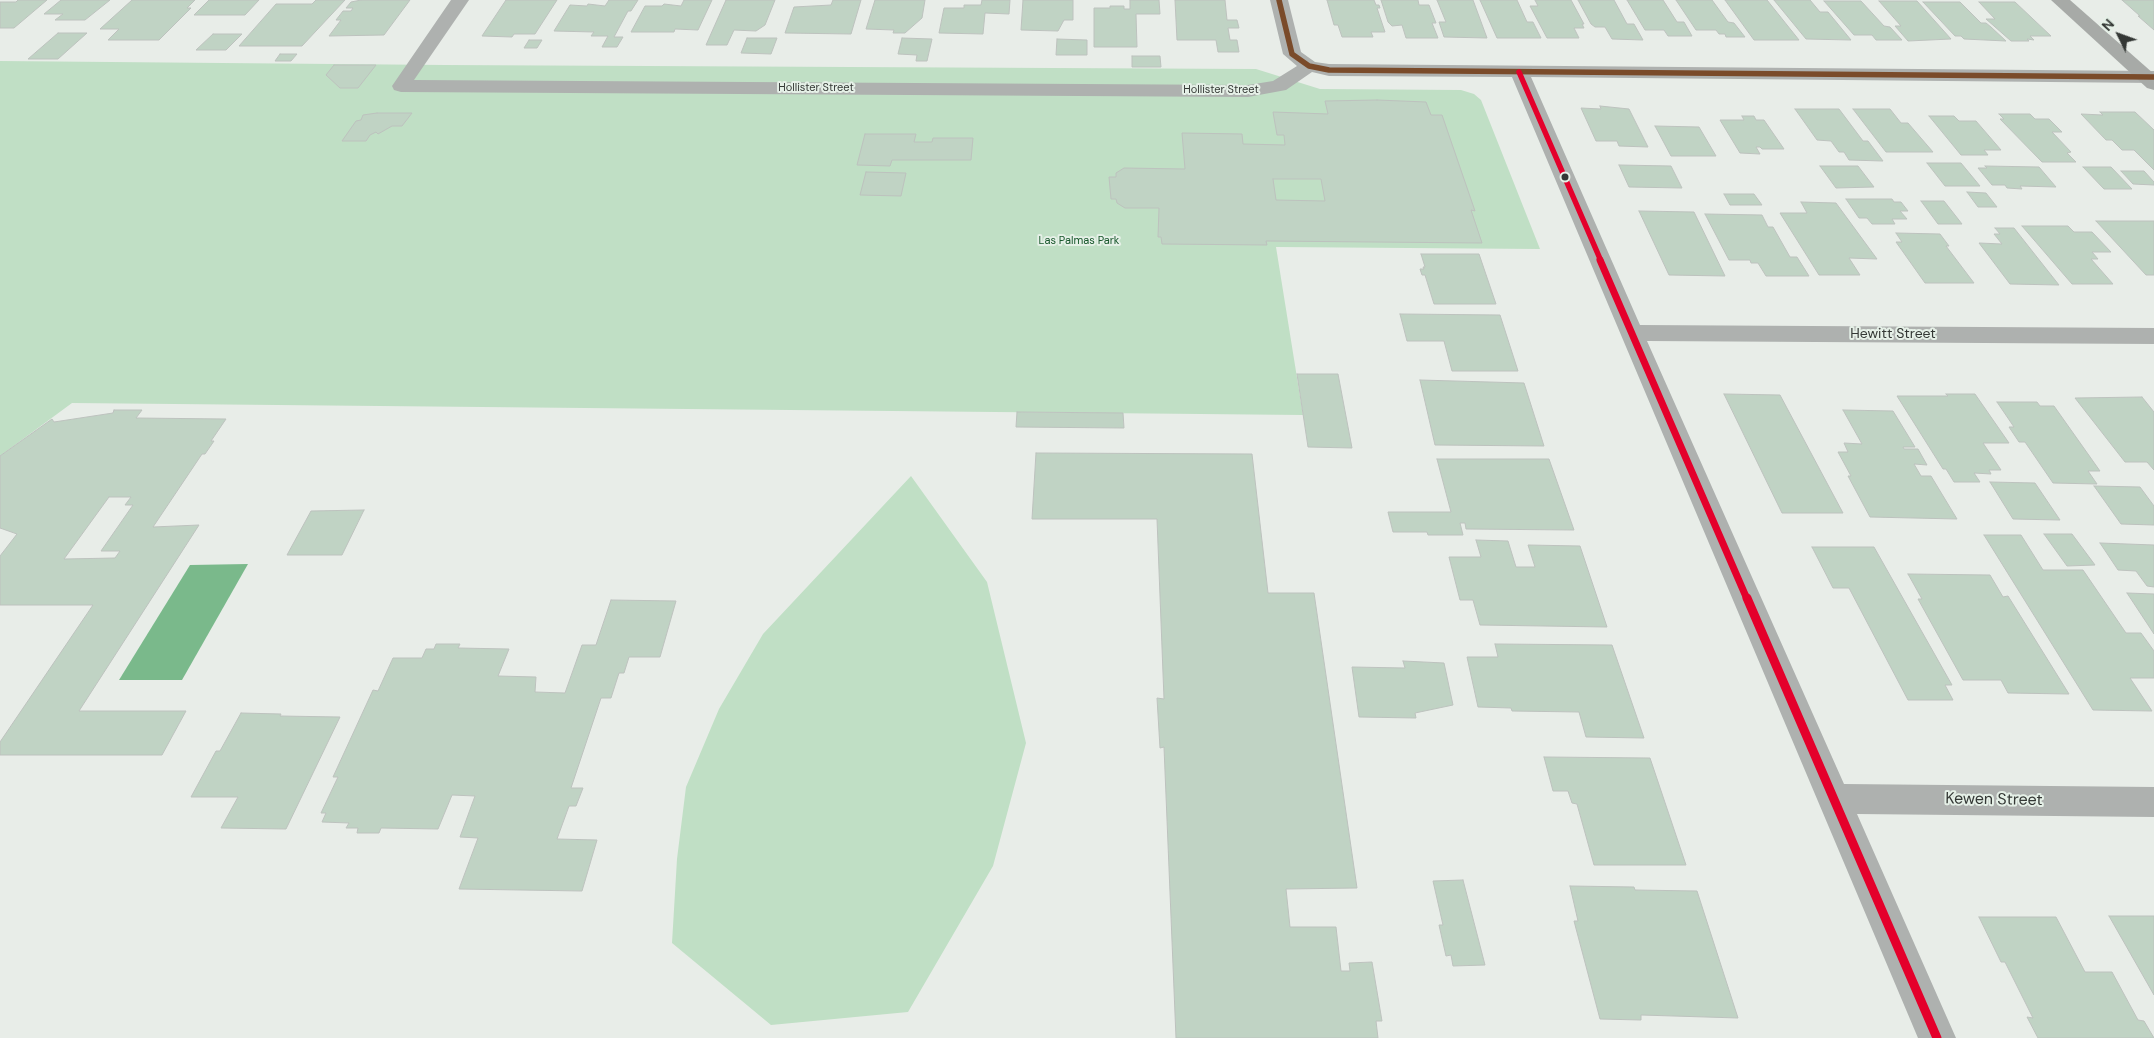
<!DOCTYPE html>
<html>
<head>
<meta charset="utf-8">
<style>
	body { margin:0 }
	#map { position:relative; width:2154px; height:1038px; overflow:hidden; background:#e8ede8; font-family:"DM Sans",sans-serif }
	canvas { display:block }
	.north { position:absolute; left:2094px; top:10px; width:50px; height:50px; -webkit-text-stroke:4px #e5f0e7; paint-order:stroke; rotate:312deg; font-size:14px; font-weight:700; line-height:20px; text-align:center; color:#343835 }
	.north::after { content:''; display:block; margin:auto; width:18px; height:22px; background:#343835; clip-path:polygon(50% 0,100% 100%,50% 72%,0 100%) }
</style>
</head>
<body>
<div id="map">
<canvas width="2154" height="1038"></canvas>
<div class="north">N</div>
</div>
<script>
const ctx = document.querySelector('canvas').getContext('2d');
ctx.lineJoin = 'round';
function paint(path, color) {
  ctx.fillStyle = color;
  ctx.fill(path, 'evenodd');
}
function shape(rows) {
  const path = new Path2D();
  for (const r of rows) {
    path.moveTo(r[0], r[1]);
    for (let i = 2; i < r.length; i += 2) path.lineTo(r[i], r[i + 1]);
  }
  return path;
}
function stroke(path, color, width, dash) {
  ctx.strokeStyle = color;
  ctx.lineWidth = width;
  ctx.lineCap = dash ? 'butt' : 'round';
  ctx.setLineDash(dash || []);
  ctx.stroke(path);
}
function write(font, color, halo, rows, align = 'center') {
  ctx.font = font + ' "DM Sans",sans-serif';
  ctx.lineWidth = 4;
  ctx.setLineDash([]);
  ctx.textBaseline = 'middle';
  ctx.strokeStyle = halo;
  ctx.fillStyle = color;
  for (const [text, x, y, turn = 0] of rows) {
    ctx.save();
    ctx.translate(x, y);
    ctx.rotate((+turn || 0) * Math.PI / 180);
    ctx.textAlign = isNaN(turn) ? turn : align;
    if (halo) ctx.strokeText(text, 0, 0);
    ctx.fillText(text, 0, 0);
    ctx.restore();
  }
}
paint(shape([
	[0,61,445,65,1256,69,1320,89,1461,90,1474,94,1481,100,1540,249,1276,247,1303,415,72,403,0,456],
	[911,476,987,582,1026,743,993,866,908,1012,771,1025,672,943,677,859,686,787,719,709,763,634]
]), '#c0dfc5');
paint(shape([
	[248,564,182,680,119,680,190,565]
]), '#7ab98b');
const building = shape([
	[18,0,47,0,14,28,0,28,0,2,16,2,18,0],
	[61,0,110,0,85,20,55,20,63,14,44,14,61,0],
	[132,0,195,0,187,8,191,8,159,40,108,40,119,29,100,29,132,0],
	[209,0,259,0,245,15,194,15,209,0],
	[316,0,345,0,302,46,239,46,276,4,312,4,316,0],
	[361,0,410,0,384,35,329,36,341,20,336,20,343,11,351,11,353,8,346,8,351,2,361,0],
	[506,0,557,0,535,34,514,34,512,37,482,36,506,0],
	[609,0,638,0,631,11,628,11,614,37,623,37,617,47,602,47,608,36,591,36,594,32,554,31,570,5,587,6,588,4,605,6,609,0],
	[684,0,712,0,698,30,675,29,674,32,631,32,645,6,662,6,664,4,681,6,684,0],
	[726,0,775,0,765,25,756,31,734,30,727,45,706,45,726,0],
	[833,0,861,0,851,34,785,33,794,7,831,5,833,0],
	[875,0,925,0,922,18,905,33,893,33,894,30,866,29,875,0],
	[982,0,1010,0,1009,14,985,13,983,34,939,33,944,8,964,8,964,5,981,5,982,0],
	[1023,0,1073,0,1073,20,1064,20,1058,31,1021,30,1023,0],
	[1130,0,1159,0,1160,14,1136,14,1137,47,1094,47,1094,8,1110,8,1110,6,1124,6,1124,9,1130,9,1130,0],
	[1175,0,1225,0,1227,20,1237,20,1239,28,1228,28,1230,40,1237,40,1239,52,1218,52,1216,40,1177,40,1175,0],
	[1327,0,1374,0,1376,5,1379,5,1380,8,1377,8,1385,32,1371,32,1373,37,1342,37,1338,25,1334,25,1327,0],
	[1381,0,1418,0,1419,5,1429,5,1436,23,1432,23,1438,38,1406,38,1402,25,1392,26,1388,22,1381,0],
	[1437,0,1473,0,1487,38,1444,37,1439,22,1446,22,1437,0],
	[1480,0,1517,0,1527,22,1533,22,1541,38,1497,38,1480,0],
	[1535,0,1571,0,1584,24,1582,24,1584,28,1574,28,1579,38,1547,38,1530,6,1538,6,1535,0],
	[1578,0,1614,0,1627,24,1634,24,1643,40,1612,39,1605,27,1595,27,1591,24,1578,0],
	[1627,0,1663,0,1677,22,1684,22,1692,36,1668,36,1664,30,1645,30,1627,0],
	[1676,0,1712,0,1728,22,1734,23,1745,37,1726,37,1725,34,1719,34,1716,30,1696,30,1676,0],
	[1725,0,1767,0,1799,40,1754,40,1725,0],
	[1774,0,1810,0,1820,12,1828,12,1851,40,1806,39,1774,0],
	[2122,0,2154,0,2154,30,2138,16,2140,16,2122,0],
	[1824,1,1861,1,1884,26,1890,27,1902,40,1876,40,1872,35,1854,35,1824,1],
	[1879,1,1917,1,1951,39,1908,41,1895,26,1901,26,1879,1],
	[1923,2,1960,2,1981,23,1986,23,1991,27,2006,41,1964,39,1961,36,1955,36,1923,2],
	[1979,2,2015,2,2051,36,2030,36,2034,40,2027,39,2029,41,2011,41,1986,19,1995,19,1979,2],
	[58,33,87,33,58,59,28,59,58,33],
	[213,34,242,34,226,50,196,50,213,34],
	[747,38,777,38,771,54,741,53,747,38],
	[902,38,932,39,927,61,916,61,917,55,898,54,902,38],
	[1057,39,1087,40,1087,55,1056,55,1057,39],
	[529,40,542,40,537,48,524,48,529,40],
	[280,54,297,54,291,61,275,61,280,54],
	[1132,56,1160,56,1161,67,1132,67,1132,56],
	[334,65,376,65,358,88,340,88,326,75,334,65],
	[1377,100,1426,102,1431,115,1442,115,1475,211,1471,210,1482,243,1266,241,1267,245,1162,244,1161,237,1158,237,1159,208,1125,208,1117,203,1116,199,1111,199,1109,177,1116,177,1116,173,1124,168,1185,169,1182,133,1242,134,1243,144,1285,145,1284,135,1277,135,1273,112,1328,114,1325,101,1377,100],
	[1273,179,1321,179,1325,201,1276,200,1273,179],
	[1600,106,1629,109,1648,147,1619,146,1617,141,1596,141,1581,108,1601,109,1600,106],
	[1795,109,1839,109,1863,141,1868,141,1883,161,1849,160,1844,152,1839,152,1831,141,1817,140,1795,109],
	[1853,109,1890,109,1901,123,1908,123,1933,152,1886,152,1853,109],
	[2100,112,2135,112,2154,130,2154,170,2134,150,2122,150,2112,140,2106,140,2081,114,2103,115,2100,112],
	[377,113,412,113,402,126,392,126,378,134,376,132,370,135,366,141,342,141,356,121,361,120,363,115,377,113],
	[1999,114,2030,114,2035,119,2049,119,2062,132,2052,132,2071,152,2067,153,2076,162,2042,162,2000,119,2004,119,1999,114],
	[1742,116,1754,116,1756,120,1764,120,1784,149,1762,149,1760,147,1756,147,1760,154,1740,153,1720,120,1744,120,1742,116],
	[1929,116,1954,116,1959,121,1976,121,2001,150,1984,150,1988,155,1961,155,1929,116],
	[1655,126,1699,127,1716,156,1671,156,1655,126],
	[865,134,916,134,914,142,932,142,933,138,973,138,971,160,892,160,890,166,857,165,865,134],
	[1927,163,1961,163,1980,186,1945,186,1927,163],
	[1619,165,1671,166,1682,188,1629,187,1619,165],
	[1820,166,1858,166,1874,187,1836,188,1820,166],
	[1985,166,2039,167,2056,187,2020,186,2022,189,2007,188,2005,185,1992,185,1978,168,1987,168,1985,166],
	[2083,167,2111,167,2132,189,2104,189,2083,167],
	[2121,171,2144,171,2154,182,2154,185,2133,184,2121,171],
	[866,172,906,173,901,196,860,195,866,172],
	[1967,192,1986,193,1997,207,1978,207,1967,192],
	[1724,194,1754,194,1762,205,1730,205,1724,194],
	[1846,199,1892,199,1894,202,1901,202,1908,211,1900,211,1907,219,1892,219,1895,224,1872,224,1867,218,1859,218,1846,199],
	[1921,201,1944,201,1962,224,1938,224,1921,201],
	[1801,202,1836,203,1877,259,1849,258,1860,275,1819,275,1780,213,1807,213,1801,202],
	[1639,211,1694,212,1725,276,1669,275,1639,211],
	[1705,214,1762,215,1768,227,1773,227,1790,257,1797,257,1809,276,1766,276,1758,263,1751,263,1750,260,1729,260,1705,214],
	[2096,221,2154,221,2154,275,2146,275,2096,221],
	[2022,226,2068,226,2074,232,2092,232,2111,252,2092,252,2098,259,2091,259,2113,284,2072,284,2022,226],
	[1995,228,2014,228,2059,285,2010,284,1979,243,2002,244,1994,234,2000,234,1995,228],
	[1896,233,1940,234,1949,246,1946,246,1974,283,1925,283,1896,242,1902,242,1896,233],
	[1421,254,1479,254,1496,304,1434,304,1425,275,1422,275,1420,269,1424,269,1423,267,1425,267,1421,254],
	[1400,314,1500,315,1518,371,1452,371,1444,341,1407,341,1400,314],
	[1297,374,1338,374,1352,448,1308,447,1297,374],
	[1420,380,1524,383,1544,446,1435,445,1420,380],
	[1724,394,1780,395,1843,513,1782,513,1724,394],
	[1946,394,1975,394,2009,443,1983,443,2001,470,1989,470,1991,474,1974,473,1980,482,1954,482,1946,469,1943,469,1897,396,1948,396,1946,394],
	[2142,397,2154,412,2154,470,2147,462,2125,462,2075,398,2142,397],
	[1997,402,2037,402,2040,406,2054,406,2100,471,2088,471,2097,484,2053,483,2025,442,2019,442,2009,427,2014,427,1997,402],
	[114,410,142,410,136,418,226,419,211,441,214,441,205,454,202,454,153,527,199,525,79,711,186,711,162,755,0,755,0,742,93,605,0,605,0,556,17,534,0,528,0,456,52,419,54,422,113,413,114,410],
	[109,497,131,497,125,505,133,505,101,551,120,551,115,558,64,559,109,497],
	[1843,410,1893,411,1915,447,1903,447,1904,449,1918,449,1927,465,1914,464,1921,476,1931,476,1957,519,1870,517,1848,476,1851,476,1838,452,1848,452,1844,443,1862,444,1843,410],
	[1017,412,1123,413,1124,428,1016,427,1017,412],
	[1036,453,1252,454,1268,593,1314,593,1357,888,1286,889,1290,927,1336,927,1341,971,1350,971,1349,963,1372,962,1382,1021,1376,1021,1378,1038,1176,1038,1164,747,1160,748,1157,698,1164,699,1157,519,1032,519,1036,453],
	[1437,459,1549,459,1574,530,1466,529,1465,523,1460,523,1463,535,1428,535,1427,532,1393,532,1388,512,1451,512,1437,459],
	[1990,482,2035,483,2060,520,2013,519,1990,482],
	[2094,486,2140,487,2154,506,2154,525,2121,524,2094,486],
	[364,510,342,555,287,555,311,511,364,510],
	[2044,534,2072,534,2095,565,2067,566,2044,534],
	[1984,535,2021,535,2043,570,2083,570,2126,633,2141,633,2154,651,2154,678,2130,678,2152,711,2093,710,1984,535],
	[1476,540,1508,541,1516,567,1535,567,1528,545,1580,546,1607,627,1480,625,1473,600,1460,600,1449,557,1481,557,1476,540],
	[2100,543,2154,545,2154,587,2147,586,2136,571,2118,570,2100,543],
	[1812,547,1874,547,1952,685,1945,685,1953,700,1908,700,1849,588,1833,588,1812,547],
	[1908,574,1990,575,2003,597,2008,596,2069,694,2008,693,2001,680,1963,680,1918,599,1922,599,1908,574],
	[2127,593,2154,594,2154,634,2127,593],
	[611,600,676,601,660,657,629,657,624,673,619,673,611,698,601,698,571,788,583,788,576,806,569,806,557,839,597,840,582,891,459,889,478,838,460,837,475,796,452,795,438,829,381,828,379,833,357,833,358,828,346,828,349,823,322,822,326,813,321,813,338,777,333,777,373,690,378,691,393,658,422,658,426,649,434,649,436,644,460,644,458,648,509,649,498,676,536,677,535,692,565,693,582,645,596,645,611,600],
	[1495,644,1612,645,1644,738,1586,737,1579,712,1512,711,1511,708,1478,707,1467,657,1498,657,1495,644],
	[1403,661,1444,663,1453,705,1415,713,1416,718,1359,717,1352,667,1405,668,1403,661],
	[241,713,281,714,280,716,340,717,286,829,221,828,238,797,191,797,216,751,220,751,241,713],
	[1544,757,1650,758,1686,865,1594,865,1577,804,1572,803,1568,791,1553,791,1544,757],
	[1463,880,1485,965,1453,966,1451,955,1446,956,1439,925,1443,925,1433,881,1463,880],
	[1570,886,1634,887,1635,890,1697,891,1738,1018,1641,1015,1641,1020,1600,1019,1574,921,1578,921,1570,886],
	[2109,916,2154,916,2154,995,2109,916],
	[1979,917,2056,917,2085,972,2112,972,2138,1020,2144,1021,2154,1038,2038,1038,2027,1017,2033,1018,2005,962,2001,962,1979,917]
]);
paint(building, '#c0d3c4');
stroke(building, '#bdc2be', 1);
paint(shape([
	[451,0,469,0,414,80,1248,85,1273,81,1297,66,1283,54,1270,0,1288,0,1301,52,1315,62,1329,64,2154,71,2154,83,1531,77,1640,325,2154,328,2154,344,1647,341,1844,784,2154,787,2154,817,1857,814,1956,1038,1918,1038,1512,77,1329,76,1312,72,1286,90,1248,97,401,92,394,90,392,86,451,0]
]), '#aeb1af');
paint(shape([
	[2051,0,2070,0,2154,74,2154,90,2147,88,2051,0]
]), '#a7aaa7');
stroke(shape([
	[1279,0,1292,54,1309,66,1329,70,2154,77]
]), '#7a4b2a', 5.5);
stroke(shape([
	[1519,72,1601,261]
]), '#e4002b', 5.5);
stroke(shape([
	[1600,260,1747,599]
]), '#e4002b', 7);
stroke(shape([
	[1747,598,1937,1038]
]), '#e4002b', 9);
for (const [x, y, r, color] of [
	[1565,177,4.5,"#343835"]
]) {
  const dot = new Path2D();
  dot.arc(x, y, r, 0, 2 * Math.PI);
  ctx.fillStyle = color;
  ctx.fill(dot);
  stroke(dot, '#e5f0e7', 2);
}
write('11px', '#343835', '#e5f0e7', [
	["Hollister Street",816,88],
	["Hollister Street",1221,90]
]);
write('11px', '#18572c', '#e5f0e7', [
	["Las Palmas Park",1079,241]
]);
write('14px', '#343835', '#e5f0e7', [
	["Hewitt Street",1893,334]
]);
write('16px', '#343835', '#e5f0e7', [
	["Kewen Street",1994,800,1]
]);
</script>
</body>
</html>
